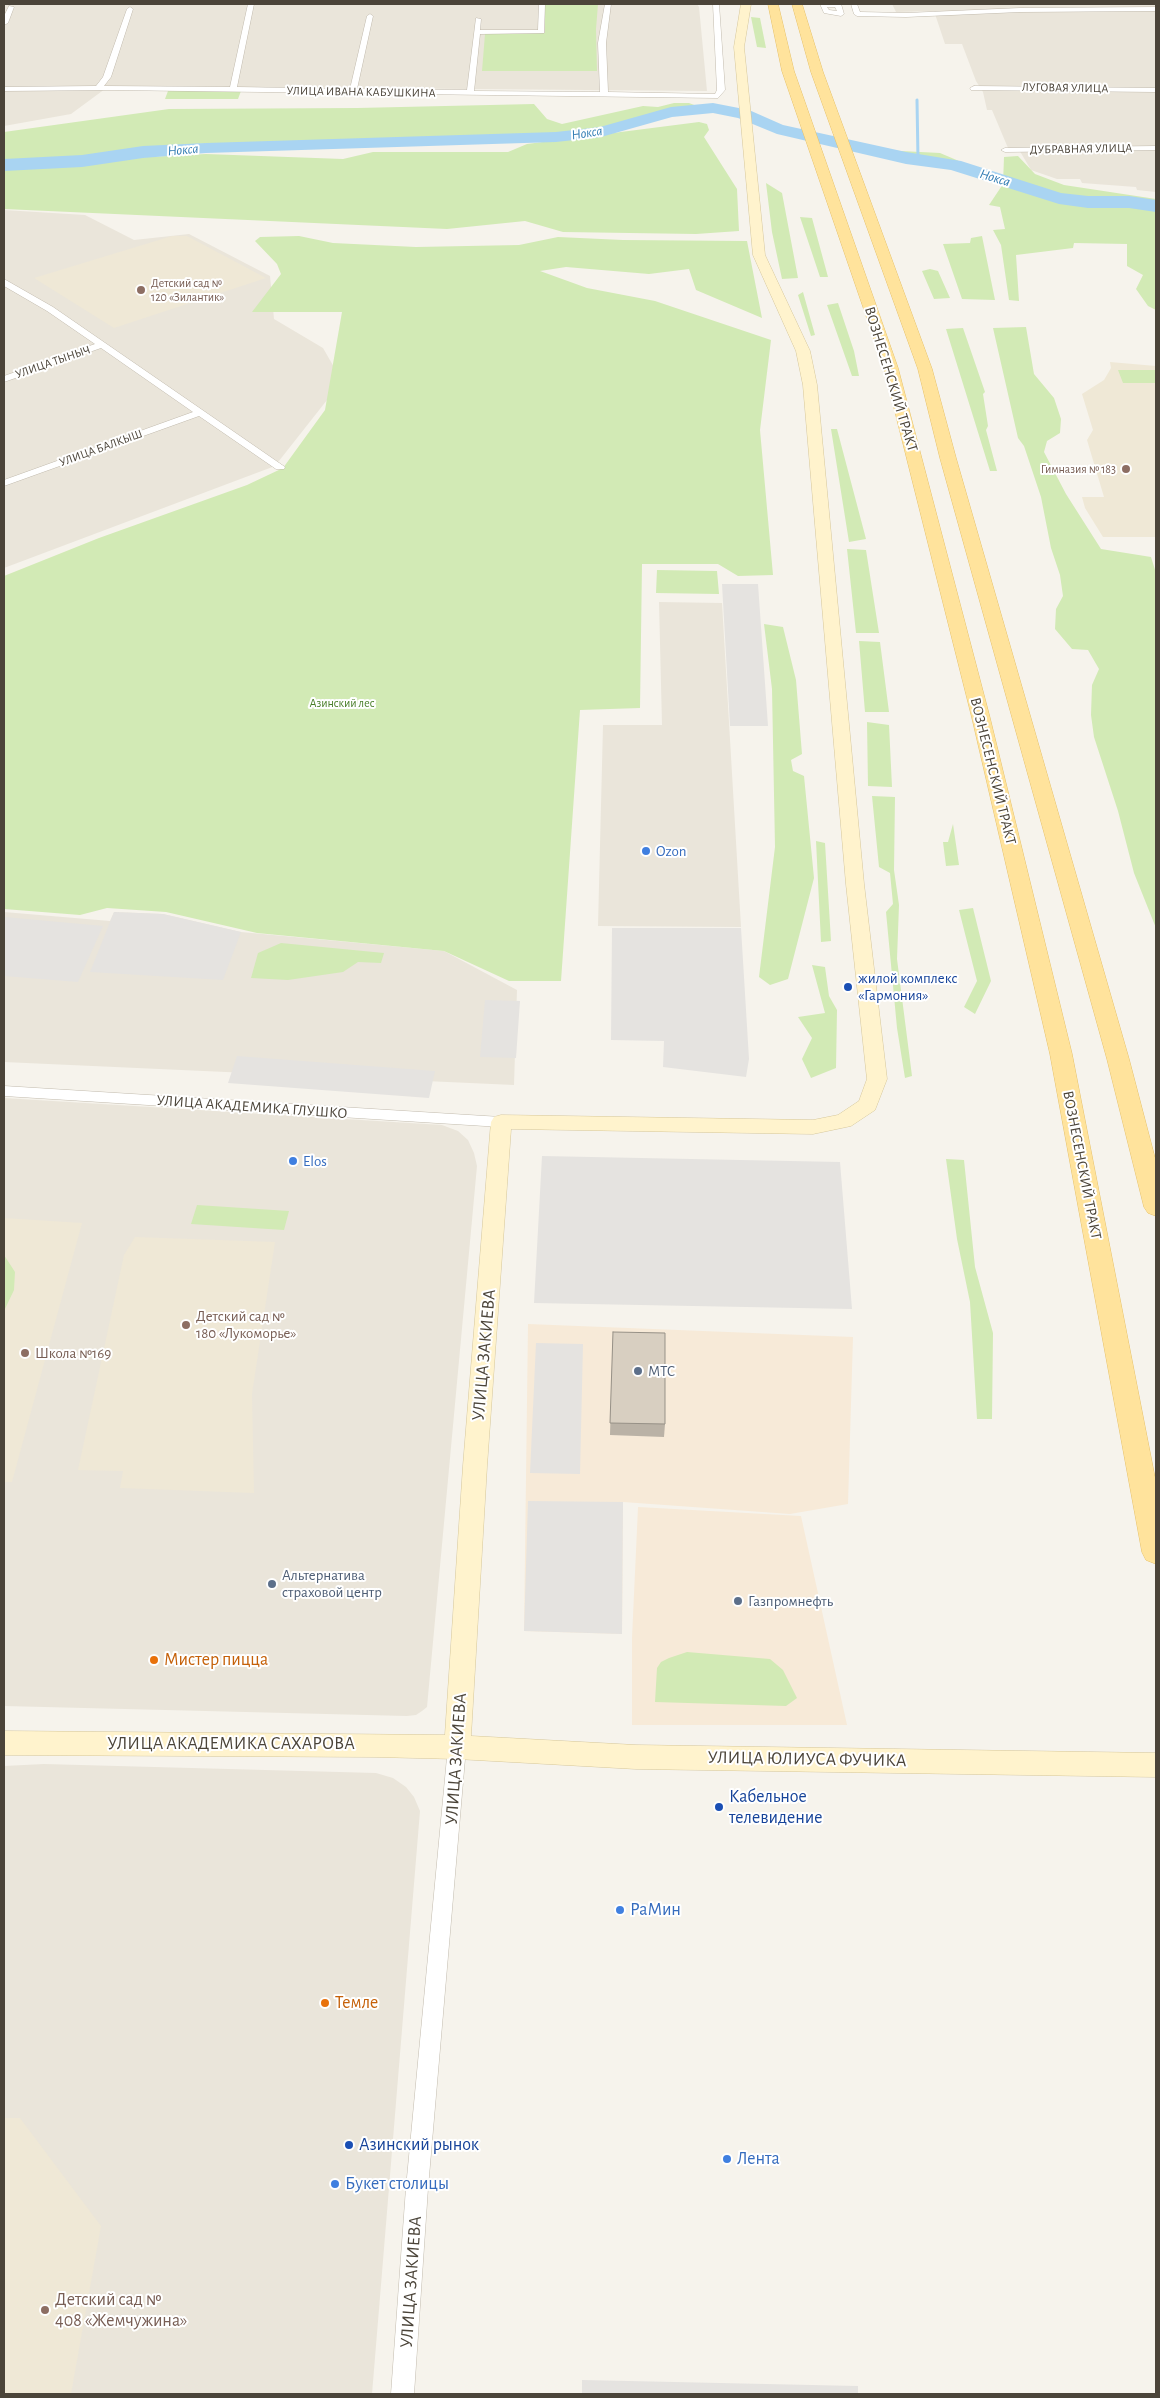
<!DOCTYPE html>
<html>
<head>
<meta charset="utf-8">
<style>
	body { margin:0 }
	#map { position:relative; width:1160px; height:2398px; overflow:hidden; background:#f6f3ec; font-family:"Alegreya Sans",sans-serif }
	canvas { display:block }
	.frame { position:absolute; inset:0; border:5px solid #4b4439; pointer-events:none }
</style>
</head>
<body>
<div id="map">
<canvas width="1160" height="2398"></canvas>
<div class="frame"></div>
</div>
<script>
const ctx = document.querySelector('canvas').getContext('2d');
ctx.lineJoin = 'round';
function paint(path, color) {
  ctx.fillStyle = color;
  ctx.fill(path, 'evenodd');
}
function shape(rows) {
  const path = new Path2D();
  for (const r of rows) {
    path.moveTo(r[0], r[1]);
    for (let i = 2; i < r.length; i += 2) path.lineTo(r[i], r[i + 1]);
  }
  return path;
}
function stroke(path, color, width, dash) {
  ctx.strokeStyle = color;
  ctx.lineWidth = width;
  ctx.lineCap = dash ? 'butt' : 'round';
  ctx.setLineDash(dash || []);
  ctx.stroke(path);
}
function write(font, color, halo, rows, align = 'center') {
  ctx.font = font + ' "Alegreya Sans",sans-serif';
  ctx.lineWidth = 4;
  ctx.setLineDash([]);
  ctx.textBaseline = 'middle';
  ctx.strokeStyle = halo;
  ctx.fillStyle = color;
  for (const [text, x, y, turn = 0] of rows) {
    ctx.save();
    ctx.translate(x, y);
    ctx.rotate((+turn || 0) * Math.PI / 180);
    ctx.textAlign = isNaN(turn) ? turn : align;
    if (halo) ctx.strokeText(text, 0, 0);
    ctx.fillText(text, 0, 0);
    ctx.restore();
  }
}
paint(shape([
	[4,4,697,4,699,7,707,91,109,86,71,114,4,126],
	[892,4,1156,4,1156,192,1137,190,1136,187,1082,183,1080,179,1057,179,1031,170,1018,148,1008,148,992,110,987,110,983,92,976,81,962,44,945,44,934,11,896,12],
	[4,210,85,215,134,240,189,234,270,276,274,319,323,348,342,381,275,466,4,568],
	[659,602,722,603,741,927,598,926,603,725,662,725],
	[4,912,110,921,114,912,163,914,241,932,444,951,517,990,514,1085,4,1062],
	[4,1098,442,1125,458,1131,468,1140,474,1153,477,1166,428,1696,427,1707,422,1711,416,1715,407,1716,4,1706],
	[44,1764,376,1773,393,1778,406,1787,414,1797,420,1811,372,2394,4,2394,4,1766]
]), '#eae5da');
paint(shape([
	[528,1324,853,1337,848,1504,790,1514,623,1502,622,1634,524,1631],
	[638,1507,801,1516,847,1725,632,1725,632,1638]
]), '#f7ead8');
paint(shape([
	[172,236,187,236,266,278,114,328,34,278],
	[1110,362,1156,366,1156,537,1103,537,1085,508,1082,497,1104,497,1087,440,1093,430,1082,394,1104,380,1111,368],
	[4,1218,82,1223,12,1482,4,1482],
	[135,1237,275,1242,252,1394,254,1493,120,1488,123,1471,78,1470,124,1255],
	[4,2118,20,2118,101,2226,71,2394,4,2394]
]), '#efe8d6');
paint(shape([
	[545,4,598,4,596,29,597,71,482,71,485,34,545,33],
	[751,17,760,18,766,48,757,47],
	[168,91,241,91,238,99,165,99],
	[674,103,689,103,697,106,673,109,598,130,556,135,194,144,4,165,4,132,169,109,357,108,534,104,547,119,562,124,643,106,658,107],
	[699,122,707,124,709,130,704,137,737,189,739,231,696,234,563,232,525,221,447,229,4,209,4,169,52,162,206,154,343,159,373,152,508,152,527,144],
	[882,150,940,153,966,164,959,168,878,156],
	[1018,156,1035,174,1064,185,1156,199,1156,310,1148,306,1136,289,1143,275,1127,266,1127,244,1074,243,1073,248,1016,255,1019,301,1009,300,1001,245,993,230,1005,229,1000,207,989,205,1003,184,1004,157],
	[766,183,782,193,798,278,782,279,772,232],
	[800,217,812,218,828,277,820,277],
	[299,236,333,243,416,247,519,245,558,237,623,240,747,241,762,318,696,290,689,269,649,274,566,267,540,271,587,288,655,301,771,340,760,430,773,575,738,576,718,564,642,564,640,708,580,710,561,981,509,981,444,951,257,933,166,912,107,908,80,915,4,909,4,576,99,538,247,485,283,468,325,410,342,312,252,312,281,274,277,264,255,241,260,237],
	[982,236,995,300,962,299,943,244,970,243,971,238],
	[930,269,938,271,950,298,934,299,922,271],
	[803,292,815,335,811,336,798,295],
	[838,303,854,351,859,376,852,376,827,305],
	[1026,327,1034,374,1054,398,1061,419,1060,433,1047,441,1044,452,1066,494,1101,549,1151,557,1156,573,1156,928,1134,873,1118,811,1094,737,1091,715,1092,685,1099,669,1088,650,1072,649,1055,629,1056,609,1063,596,1060,575,1051,548,1041,497,1024,446,1018,438,993,328],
	[963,328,985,392,983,394,988,426,986,430,997,471,990,471,946,329],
	[1118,370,1156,370,1156,383,1123,383],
	[831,429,837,429,866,539,849,542],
	[847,549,866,550,879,633,856,633],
	[657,570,717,571,719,594,656,593],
	[764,624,783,627,796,680,802,754,791,760,793,771,804,776,814,878,788,979,770,985,759,977,775,847,772,689],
	[859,641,880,642,889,712,865,712],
	[867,722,889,725,892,787,868,786],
	[872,796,895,797,894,870,899,905,897,959,912,1076,905,1078,897,1028,886,912,893,904,890,873,879,867],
	[953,824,959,865,946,866,943,842,948,842],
	[816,841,825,843,831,941,821,942],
	[973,908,991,981,975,1014,964,1007,977,981,959,910],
	[281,943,384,953,381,963,358,962,343,972,288,980,251,978,258,953],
	[812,965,825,967,829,996,837,1010,836,1068,811,1078,802,1059,812,1038,798,1017,825,1013],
	[946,1159,964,1160,975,1267,993,1333,992,1419,977,1419,970,1302,957,1239],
	[197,1205,289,1211,284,1230,191,1224],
	[4,1255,15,1272,14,1290,4,1311],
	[687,1652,770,1659,783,1670,797,1698,786,1706,655,1702,657,1668,661,1662,669,1658]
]), '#d2eab5');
paint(shape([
	[722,584,758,584,768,726,730,726],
	[114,912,163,914,241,932,223,980,90,972],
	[4,917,103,926,78,982,4,976],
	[612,928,741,928,749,1059,746,1077,663,1067,664,1041,611,1040],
	[485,1000,520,1001,516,1058,480,1057],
	[237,1056,435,1071,429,1098,228,1083],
	[542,1156,840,1162,852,1309,534,1303],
	[536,1343,583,1344,580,1474,530,1473],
	[528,1501,623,1502,622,1634,524,1631],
	[582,2380,858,2386,858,2394,582,2394]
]), '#e5e3e0');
stroke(shape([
	[917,100,918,159]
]), '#a9d4f2', 3);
paint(shape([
	[713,103,749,110,783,125,906,152,961,161,1061,193,1088,196,1129,196,1156,200,1156,212,1129,208,1088,208,1059,204,951,170,906,164,777,134,738,118,713,113,672,117,601,137,556,142,206,153,143,158,82,167,4,171,4,159,82,155,143,146,206,143,556,132,600,127,671,107,713,103]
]), '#a9d4f2');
const street = shape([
	[248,4,254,4,237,87,350,89,367,16,370,14,373,16,357,89,467,90,476,18,481,19,480,30,538,30,539,4,545,4,544,33,480,34,474,91,600,92,598,43,605,4,611,4,606,43,608,92,715,94,717,90,713,4,719,4,725,90,718,98,111,90,4,91,4,87,96,86,103,77,127,9,130,7,133,9,111,77,104,86,230,87,248,4],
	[820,4,841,4,844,14,841,16,824,13,820,4],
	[827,7,835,7,837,11,829,10,827,7],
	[851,4,857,4,860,12,906,13,1020,8,1156,7,1156,11,1020,12,906,17,857,16,854,14,851,4],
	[9,6,14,7,8,23,4,25,4,16,9,6],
	[974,86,1156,88,1156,92,971,90,970,88,974,86],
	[1156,146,1156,150,1005,152,1001,150,1005,148,1156,146],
	[4,279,53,307,285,467,284,469,276,469,199,416,4,486,4,480,193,412,101,348,4,382,4,376,95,344,47,311,4,286,4,279],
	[4,1086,501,1117,506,1118,508,1122,506,1126,501,1127,4,1096,4,1086],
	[457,1738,464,1741,466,1747,428,2188,414,2394,391,2394,406,2188,448,1747,450,1741,457,1738]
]);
const secondary = shape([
	[741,4,751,4,744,47,765,255,810,351,817,385,864,884,887,1079,875,1110,851,1126,813,1134,511,1129,487,1466,471,1736,636,1745,1156,1753,1156,1777,636,1769,457,1759,375,1757,4,1755,4,1731,445,1735,463,1466,491,1122,494,1117,501,1115,813,1120,838,1115,859,1101,867,1079,846,884,803,385,796,351,753,255,734,47,741,4]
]);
const primary = shape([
	[768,4,778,4,794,71,898,368,990,718,1072,1054,1156,1483,1156,1564,1146,1560,1142,1552,1050,1054,972,718,884,368,782,71,768,4],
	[792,4,802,4,823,72,932,369,956,458,1129,1059,1156,1162,1156,1216,1148,1213,1144,1207,1107,1059,940,458,918,369,811,72,792,4]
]);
stroke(street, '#c2bbae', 1);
stroke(secondary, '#d6c79b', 1);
stroke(primary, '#e6c16a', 1);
paint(street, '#fff');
paint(secondary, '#fff3cd');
paint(primary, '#ffe39c');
paint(shape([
	[613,1332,665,1424,664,1437,610,1435]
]), '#bab2a6');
const building = shape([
	[613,1332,665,1333,665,1424,610,1423,613,1332]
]);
paint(building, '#d8cfc1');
stroke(building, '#979187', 1);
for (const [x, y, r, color] of [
	[141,290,5,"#8d6e63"],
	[1126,469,5,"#8d6e63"],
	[646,851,5,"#3f7fe0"],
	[848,987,5,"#1a4fb4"],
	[293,1161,5,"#3f7fe0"],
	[186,1325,5,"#8d6e63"],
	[25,1353,5,"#8d6e63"],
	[638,1371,5,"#5c6f8a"],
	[272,1584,5,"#5c6f8a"],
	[738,1601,5,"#5c6f8a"],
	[154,1660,5,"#e8710a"],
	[719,1807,5,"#1a4fb4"],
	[620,1910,5,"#3f7fe0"],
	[325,2003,5,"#e8710a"],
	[349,2145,5,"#1a4fb4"],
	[727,2159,5,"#3f7fe0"],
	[335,2184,5,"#3f7fe0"],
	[45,2310,5,"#8d6e63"]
]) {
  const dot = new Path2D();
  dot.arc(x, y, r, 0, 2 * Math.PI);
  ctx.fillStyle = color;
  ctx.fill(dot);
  stroke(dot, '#fff', 2);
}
write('12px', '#4b4439', '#fff', [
	["ЛУГОВАЯ УЛИЦА",1065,88,1],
	["УЛИЦА ИВАНА КАБУШКИНА",361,92,1],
	["ДУБРАВНАЯ УЛИЦА",1081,149,-1],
	["УЛИЦА ТЫНЫЧ",53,362,-19],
	["УЛИЦА БАЛКЫШ",101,448,-20]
]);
write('12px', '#785e54', '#fff', [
	["Детский сад №",151,283],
	["120 «Зилантик»",151,297],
	["Гимназия № 183",1116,469,"right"]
], 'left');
write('12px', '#4a7f2a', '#fff', [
	["Азинский лес",342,703]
]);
write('italic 14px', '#2e7ab2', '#fff', [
	["Нокса",587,133,-9],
	["Нокса",183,150,-5],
	["Нокса",995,178,17]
]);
write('15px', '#4b4439', '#fff', [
	["ВОЗНЕСЕНСКИЙ ТРАКТ",891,379,73],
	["ВОЗНЕСЕНСКИЙ ТРАКТ",993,771,76],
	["УЛИЦА АКАДЕМИКА ГЛУШКО",252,1107,4],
	["ВОЗНЕСЕНСКИЙ ТРАКТ",1082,1165,79]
]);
write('15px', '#366cbe', '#fff', [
	["Ozon",656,851],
	["Elos",303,1161]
], 'left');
write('15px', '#164399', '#fff', [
	["жилой комплекс",858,978],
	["«Гармония»",858,995]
], 'left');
write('15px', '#785e54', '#fff', [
	["Детский сад №",196,1316],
	["180 «Лукоморье»",196,1333],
	["Школа №169",35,1353]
], 'left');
write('15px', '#4e5e75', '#fff', [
	["МТС",648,1371],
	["Альтернатива",282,1575],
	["страховой центр",282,1592],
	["Газпромнефть",748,1601]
], 'left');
write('18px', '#4b4439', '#fff', [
	["УЛИЦА ЗАКИЕВА",484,1355,-85],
	["УЛИЦА АКАДЕМИКА САХАРОВА",231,1744],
	["УЛИЦА ЗАКИЕВА",456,1759,-86],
	["УЛИЦА ЮЛИУСА ФУЧИКА",807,1759,1],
	["УЛИЦА ЗАКИЕВА",411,2282,-86]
]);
write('18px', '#c56008', '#fff', [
	["Мистер пицца",164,1660],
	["Темле",335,2003]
], 'left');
write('18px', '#164399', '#fff', [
	["Кабельное",729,1797],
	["телевидение",729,1818],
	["Азинский рынок",359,2145]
], 'left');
write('18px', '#366cbe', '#fff', [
	["РаМин",630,1910],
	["Лента",737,2159],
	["Букет столицы",345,2184]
], 'left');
write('18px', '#785e54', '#fff', [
	["Детский сад №",55,2300],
	["408 «Жемчужина»",55,2321]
], 'left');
</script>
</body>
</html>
